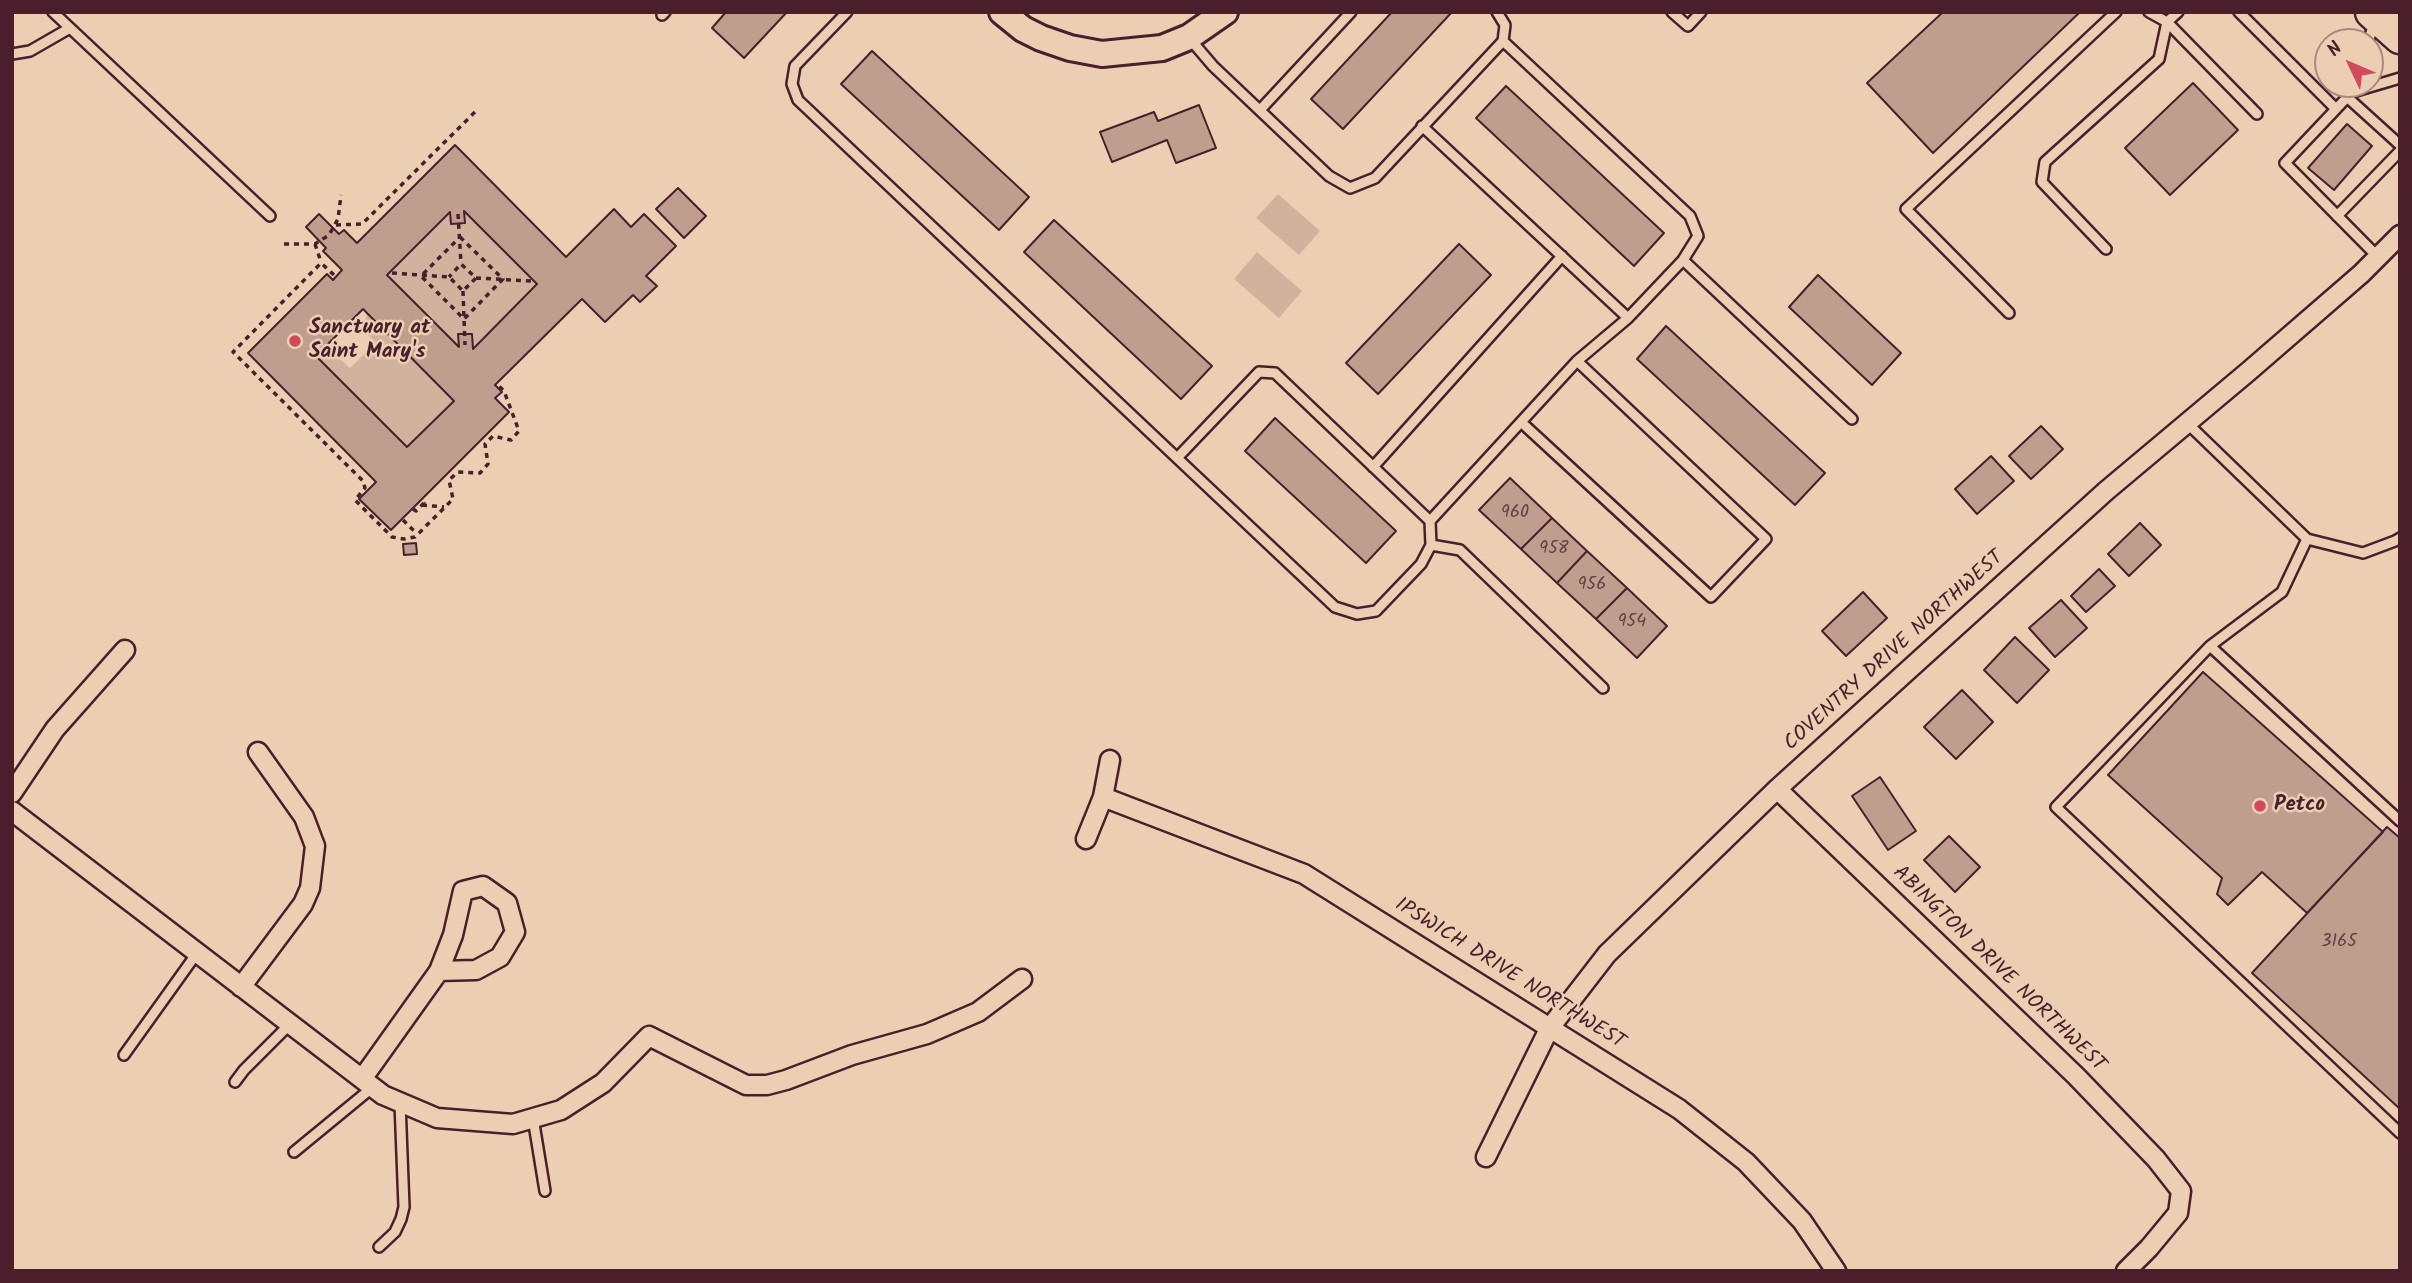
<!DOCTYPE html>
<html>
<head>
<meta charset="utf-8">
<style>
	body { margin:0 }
	#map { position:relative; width:2412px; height:1283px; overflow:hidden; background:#eccfb3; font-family:Kalam,sans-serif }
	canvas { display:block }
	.frame { position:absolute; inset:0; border:14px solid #4a1f2b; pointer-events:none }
	.north { position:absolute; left:2314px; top:28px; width:70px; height:70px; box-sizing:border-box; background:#eccfb3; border:2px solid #ab897d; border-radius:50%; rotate:314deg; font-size:19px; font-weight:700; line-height:28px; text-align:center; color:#4a1f2b }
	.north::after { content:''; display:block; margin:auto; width:24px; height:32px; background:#d1495b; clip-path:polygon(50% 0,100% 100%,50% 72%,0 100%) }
</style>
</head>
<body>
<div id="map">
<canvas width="2412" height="1283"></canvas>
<div class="frame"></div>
<div class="north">N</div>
</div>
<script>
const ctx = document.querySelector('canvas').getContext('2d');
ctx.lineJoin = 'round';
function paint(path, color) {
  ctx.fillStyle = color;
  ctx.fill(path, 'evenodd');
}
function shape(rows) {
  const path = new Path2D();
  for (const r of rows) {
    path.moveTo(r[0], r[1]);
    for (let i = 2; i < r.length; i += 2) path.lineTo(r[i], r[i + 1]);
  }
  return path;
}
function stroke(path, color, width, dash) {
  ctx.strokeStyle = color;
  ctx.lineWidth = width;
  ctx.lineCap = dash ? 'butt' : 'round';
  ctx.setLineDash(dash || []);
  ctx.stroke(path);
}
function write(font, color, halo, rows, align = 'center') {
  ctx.font = font + ' Kalam,sans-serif';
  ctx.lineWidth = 5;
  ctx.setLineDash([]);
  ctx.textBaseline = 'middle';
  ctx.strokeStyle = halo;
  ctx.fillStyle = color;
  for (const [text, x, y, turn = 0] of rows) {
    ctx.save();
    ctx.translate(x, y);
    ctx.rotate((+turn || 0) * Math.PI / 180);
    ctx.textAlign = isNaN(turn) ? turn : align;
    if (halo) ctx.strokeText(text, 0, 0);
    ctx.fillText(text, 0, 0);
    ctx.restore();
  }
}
paint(shape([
	[1278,194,1320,231,1299,255,1256,218],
	[464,211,537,284,473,349,472,334,459,335,459,347,387,275,450,212,451,224,464,223],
	[1257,252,1302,291,1279,318,1234,279],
	[366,312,454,401,407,447,318,358,340,359,350,368,376,342,366,333]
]), '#d1b39d');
const building = shape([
	[726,12,787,12,744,58,712,28,726,12],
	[1392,12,1452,12,1343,129,1311,99,1392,12],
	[1943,12,2080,12,1933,153,1867,83,1943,12],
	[872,51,1029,197,999,230,841,84,872,51],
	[2193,83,2238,130,2170,195,2125,148,2193,83],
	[1506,86,1664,233,1634,266,1476,118,1506,86],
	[1199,105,1216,148,1176,163,1167,140,1112,162,1100,132,1154,112,1158,121,1199,105],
	[2347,124,2372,146,2334,190,2308,168,2347,124],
	[455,145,566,257,614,209,631,227,644,214,676,246,646,276,657,286,640,302,633,295,605,322,582,299,495,385,502,392,495,398,509,412,391,530,359,499,376,482,248,353,327,274,333,280,342,270,323,251,326,248,306,227,319,214,339,234,344,230,357,243,455,145],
	[464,211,537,284,473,349,472,334,458,334,459,347,387,275,450,212,451,224,465,223,464,211],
	[363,309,454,401,407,447,316,356,363,309],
	[678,188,706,216,684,238,656,209,678,188],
	[1054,220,1212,366,1181,399,1024,252,1054,220],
	[1459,244,1491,275,1378,394,1346,363,1459,244],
	[1818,275,1901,353,1872,385,1789,307,1818,275],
	[1666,326,1825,473,1795,505,1637,359,1666,326],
	[1275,418,1396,531,1366,563,1245,451,1275,418],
	[2041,426,2063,449,2031,479,2009,456,2041,426],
	[1991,456,2014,481,1977,514,1955,489,1991,456],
	[1510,478,1552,518,1521,549,1479,510,1510,478],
	[1552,518,1587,551,1557,583,1521,549,1552,518],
	[2140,523,2161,545,2129,576,2108,554,2140,523],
	[416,543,417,554,404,555,403,544,416,543],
	[1587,551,1627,588,1596,619,1557,583,1587,551],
	[2099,569,2115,586,2086,612,2071,596,2099,569],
	[1627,588,1667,626,1637,658,1596,619,1627,588],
	[1863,592,1887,618,1846,656,1822,631,1863,592],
	[2061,600,2087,628,2055,657,2029,628,2061,600],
	[2015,637,2049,670,2017,703,1984,670,2015,637],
	[2203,672,2383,832,2307,913,2262,872,2228,905,2217,894,2222,878,2108,775,2203,672],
	[1962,690,1993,722,1956,759,1924,727,1962,690],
	[1880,777,1916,831,1888,850,1852,796,1880,777],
	[2387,827,2400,838,2400,1109,2252,973,2387,827],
	[1949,836,1980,867,1955,892,1924,860,1949,836]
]);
paint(building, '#bf9e8d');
stroke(building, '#4a1f2b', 2);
const lane = shape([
	[53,12,270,216],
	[847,12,795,66,792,84,798,100,1177,458,1335,607,1357,614,1376,611,1421,564,1431,545,1430,521,1275,373,1259,372,1177,458],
	[1672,12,1688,26,1701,12],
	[2178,12,2167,22,2257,114],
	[2239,12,2336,109],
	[662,15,665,12],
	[1190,39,1213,66,1329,176,1350,188,1375,178,1503,41,1505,25,1497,12],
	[2368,42,2375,21],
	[12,54,30,51,70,28],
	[2354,84,2353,88,2356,91,2400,78],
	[2353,91,2285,163,2378,257],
	[2347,97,2400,145],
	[1260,110,1351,12],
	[1422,126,1628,318],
	[2337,216,2400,151],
	[2106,249,2042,182,2045,162,2159,59,2167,22,2149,12],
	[1683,260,1852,419],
	[2009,313,1906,209,2116,12],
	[1521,422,1711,597,1766,539,1577,361],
	[2187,423,2307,539,2363,553,2395,541,2400,538],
	[1373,467,1562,256],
	[1430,521,1577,361,1628,318,1683,260,1698,236,1690,216,1503,41],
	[2307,539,2282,592,2210,646,2056,807,2400,1133],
	[1431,545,1460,550,1603,688],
	[2210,646,2400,821],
	[124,1055,197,953],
	[235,1082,244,1070,290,1024],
	[533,1118,545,1191],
	[294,1152,373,1087],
	[379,1247,395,1232,401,1219,404,1207,400,1103]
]);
const street = shape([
	[1777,789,2076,1076,2156,1159,2181,1191,2178,1213,2149,1248,2126,1271],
	[12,793,55,729,125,650],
	[1103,797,1304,874,1679,1109,1746,1162,1802,1221,1836,1271],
	[12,811,383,1095,437,1118,513,1124,561,1110,603,1083,649,1036,746,1085,767,1085,786,1080,852,1055,927,1034,978,1012,1022,979],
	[1086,839,1103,797,1110,760],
	[241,987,303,904,310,888,315,846,304,817,258,752],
	[362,1079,439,971,476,970,500,957,515,932,507,903,483,886,463,891,453,935,439,971],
	[1486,1157,1549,1029,1607,954,1777,789,2106,491,2249,371,2361,274,2400,235]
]);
const secondary = shape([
	[1002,12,1023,29,1041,38,1070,48,1102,54,1162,48,1189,37,1225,12]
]);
const highway = shape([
	[2372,12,2400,37]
]);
stroke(lane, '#4a1f2b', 14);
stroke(street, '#4a1f2b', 23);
stroke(secondary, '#4a1f2b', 30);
stroke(highway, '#4a1f2b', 37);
stroke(shape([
	[458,214,461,264],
	[336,225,362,224,476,111],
	[460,237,503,279,464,319,421,276,460,237],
	[284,244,315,244,329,235,338,219,341,195],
	[315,244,321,262],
	[392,273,449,277,463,291,476,278,461,264,449,277],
	[334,275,321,263,233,352,363,481,365,488,355,500,392,537,404,539,415,537,453,499,449,480,458,472,480,473,488,464,485,444,493,436,511,440,519,431,504,391,498,385],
	[476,278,531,281],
	[463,291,465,345],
	[422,505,444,507],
	[413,509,416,511,424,503,421,501],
	[403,520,417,534]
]), '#4a1f2b', 3.5, [5, 5]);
stroke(lane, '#eccfb3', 9);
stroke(street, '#eccfb3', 18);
stroke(secondary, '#eccfb3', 24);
stroke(highway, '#eccfb3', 32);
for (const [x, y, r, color] of [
	[295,341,7,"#d1495b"],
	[2260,806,7,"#d1495b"]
]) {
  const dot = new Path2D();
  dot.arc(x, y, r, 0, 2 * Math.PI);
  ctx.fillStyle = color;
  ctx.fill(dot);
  stroke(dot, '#eccfb3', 2.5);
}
write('18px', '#673f44', null, [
	["960",1515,514],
	["958",1554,550],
	["956",1592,586],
	["954",1632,623],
	["3165",2339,943]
]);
write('bold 21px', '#4a1f2b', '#eccfb3', [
	["Sanctuary at",309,329],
	["Saint Mary's",309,353],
	["Petco",2274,806]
], 'left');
write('21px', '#4a1f2b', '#eccfb3', [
	["COVENTRY DRIVE NORTHWEST",1895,652,-42],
	["ABINGTON DRIVE NORTHWEST",1998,970,44],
	["IPSWICH DRIVE NORTHWEST",1509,975,32]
]);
</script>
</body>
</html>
